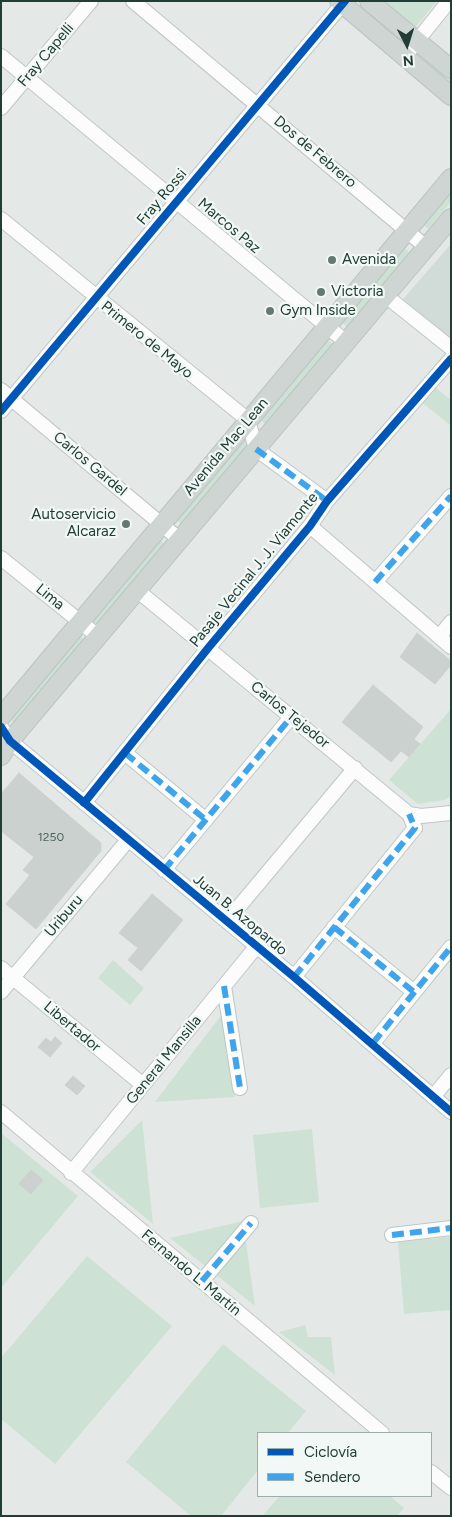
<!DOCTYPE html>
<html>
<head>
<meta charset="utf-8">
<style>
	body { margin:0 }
	#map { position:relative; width:452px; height:1517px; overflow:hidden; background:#e4e9e7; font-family:Figtree,sans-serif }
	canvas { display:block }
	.frame { position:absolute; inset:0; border:2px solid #213d36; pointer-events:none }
	.legend { position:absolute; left:257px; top:1432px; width:175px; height:65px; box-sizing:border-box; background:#f2f8f5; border:1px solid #9eada9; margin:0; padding:6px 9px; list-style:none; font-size:15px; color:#213d36 }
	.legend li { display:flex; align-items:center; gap:10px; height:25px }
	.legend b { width:25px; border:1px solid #9eada9 }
	.north { position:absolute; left:382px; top:20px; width:50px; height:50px; -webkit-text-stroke:4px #f2f8f5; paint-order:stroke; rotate:175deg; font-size:14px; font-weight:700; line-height:20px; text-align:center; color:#213d36 }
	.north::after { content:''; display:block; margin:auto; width:18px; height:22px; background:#213d36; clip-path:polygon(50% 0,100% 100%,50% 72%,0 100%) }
</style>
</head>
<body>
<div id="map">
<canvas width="452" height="1517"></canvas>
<div class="frame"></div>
<ul class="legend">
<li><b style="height:6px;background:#0057b8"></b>Ciclovía</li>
<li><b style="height:6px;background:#3ea4eb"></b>Sendero</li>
</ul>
<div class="north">N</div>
</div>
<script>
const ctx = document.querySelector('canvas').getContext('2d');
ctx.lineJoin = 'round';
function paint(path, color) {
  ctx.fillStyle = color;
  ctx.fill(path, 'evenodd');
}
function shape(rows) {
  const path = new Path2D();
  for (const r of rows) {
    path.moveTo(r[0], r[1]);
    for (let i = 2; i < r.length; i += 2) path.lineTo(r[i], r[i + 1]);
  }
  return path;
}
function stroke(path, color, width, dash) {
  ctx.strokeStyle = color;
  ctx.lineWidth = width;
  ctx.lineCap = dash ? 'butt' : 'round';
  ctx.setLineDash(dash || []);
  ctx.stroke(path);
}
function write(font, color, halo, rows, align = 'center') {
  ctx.font = font + ' Figtree,sans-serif';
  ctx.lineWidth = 4.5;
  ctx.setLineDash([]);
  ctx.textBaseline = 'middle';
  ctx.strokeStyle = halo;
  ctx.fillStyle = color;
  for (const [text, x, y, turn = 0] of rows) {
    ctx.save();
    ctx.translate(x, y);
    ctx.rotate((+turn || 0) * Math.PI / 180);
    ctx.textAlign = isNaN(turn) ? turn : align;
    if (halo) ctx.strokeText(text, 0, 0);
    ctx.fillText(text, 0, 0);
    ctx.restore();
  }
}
paint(shape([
	[451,244,451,339,403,299]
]), '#d1dbd7');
paint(shape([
	[380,1,437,1,414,29],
	[363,6,405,42,400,48,358,12],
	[427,59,451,79,451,88,422,64],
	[451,188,451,202,428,229,421,223],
	[402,246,409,252,347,327,340,321],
	[327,339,334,345,267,426,260,419],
	[432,385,451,400,451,426,419,400],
	[247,437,254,443,185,527,177,521],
	[160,540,168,547,98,631,90,624],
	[79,635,86,642,17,725,9,719],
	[451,709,451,796,444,800,418,804,389,780],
	[113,960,144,988,130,1005,98,978],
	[222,1014,235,1097,155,1102],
	[142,1120,153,1224,90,1172],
	[312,1129,319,1202,260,1208,253,1135],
	[1,1133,78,1196,1,1288],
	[243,1221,255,1306,170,1238],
	[451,1237,451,1310,404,1314,398,1242],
	[87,1256,172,1326,55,1464,1,1419,1,1358],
	[305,1325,308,1337,331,1337,335,1375,279,1332],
	[223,1344,306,1411,288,1433,258,1433,258,1470,221,1516,191,1516,126,1462],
	[280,1496,390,1496,404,1508,397,1516,262,1516]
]), '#cde2d4');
const building = shape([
	[417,633,451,661,451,665,435,684,400,657,417,633],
	[373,685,423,727,414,739,420,744,409,757,401,751,391,762,342,722,373,685],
	[19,773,101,843,101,851,36,929,6,904,30,875,23,870,34,857,1,831,1,794,19,773],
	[152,894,183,920,141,971,128,960,138,948,119,933,152,894],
	[55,1037,62,1043,50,1057,38,1047,46,1038,51,1042,55,1037],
	[73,1076,85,1086,77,1095,65,1085,73,1076],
	[31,1170,43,1180,31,1194,19,1184,31,1170]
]);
paint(building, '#cbd1ce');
stroke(building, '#cdd2d0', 1);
const minor = shape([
	[133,1,426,247],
	[1,56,346,342],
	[405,56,449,1],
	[1,108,91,1],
	[1,219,248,420,256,449,327,501],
	[386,296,451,348],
	[1,390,179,539],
	[1,411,345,1],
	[310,526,451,647],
	[1,558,99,637],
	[375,582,451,496],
	[138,591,409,814,421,816,451,813],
	[439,637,451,622],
	[1,727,10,741,294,977,451,1112],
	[125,753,206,820],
	[84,803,209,647,310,526,327,501,451,359],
	[164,870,292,716],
	[227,921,355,768],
	[334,927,414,992],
	[1,968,143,1085],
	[294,977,415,828,409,814],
	[224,986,240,1088],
	[1,992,128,840],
	[373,1043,451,947],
	[433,1097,451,1075],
	[1,1112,382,1433],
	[71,1173,256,947],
	[392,1235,451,1228],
	[202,1281,251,1223],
	[431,1472,451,1488]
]);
const major = shape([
	[339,1,451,96],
	[369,1,451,69],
	[1,717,451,178],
	[1,756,10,741,451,218]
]);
stroke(minor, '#c1c6c4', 16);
stroke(major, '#bcc5c3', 20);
stroke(minor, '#fbfcfb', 14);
stroke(major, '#ced5d3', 18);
stroke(shape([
	[256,449,327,501],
	[375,582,451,496],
	[125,753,206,820],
	[164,870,292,716],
	[334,927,414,992],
	[294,977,415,828,409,814],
	[224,986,240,1088],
	[373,1043,451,947],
	[392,1235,451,1228],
	[202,1281,251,1223]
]), '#3ea4eb', 6, [12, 6]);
stroke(shape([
	[1,411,345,1],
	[1,727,10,741,294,977,451,1112],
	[84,803,209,647,310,526,327,501,451,359]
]), '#0057b8', 8);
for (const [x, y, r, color] of [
	[332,260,5,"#657974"],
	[321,292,5,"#657974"],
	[270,311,5,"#657974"],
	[126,524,5,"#657974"]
]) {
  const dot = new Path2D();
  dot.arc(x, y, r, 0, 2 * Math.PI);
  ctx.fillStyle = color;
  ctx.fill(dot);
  stroke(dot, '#f2f8f5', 2);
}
write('12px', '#4c635d', null, [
	["1250",51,837]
]);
write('15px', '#213d36', '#f2f8f5', [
	["Fray Capelli",46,55,-50],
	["Dos de Febrero",315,152,40],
	["Fray Rossi",162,197,-50],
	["Marcos Paz",229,226,40],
	["Primero de Mayo",147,340,39],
	["Avenida Mac Lean",226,447,-50],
	["Carlos Gardel",90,464,40],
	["Pasaje Vecinal J. J. Viamonte",254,570,-51],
	["Lima",50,597,39],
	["Carlos Tejedor",290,715,39],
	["Juan B. Azopardo",240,915,40],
	["Uriburu",64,916,-50],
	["Libertador",72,1027,40],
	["General Mansilla",164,1060,-51],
	["Fernando L. Martín",191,1273,40]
]);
write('15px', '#213d36', '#f2f8f5', [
	["Avenida",342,260],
	["Victoria",331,292],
	["Gym Inside",280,311],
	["Autoservicio",116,515,"right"],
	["Alcaraz",116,532,"right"]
], 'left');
</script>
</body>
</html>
